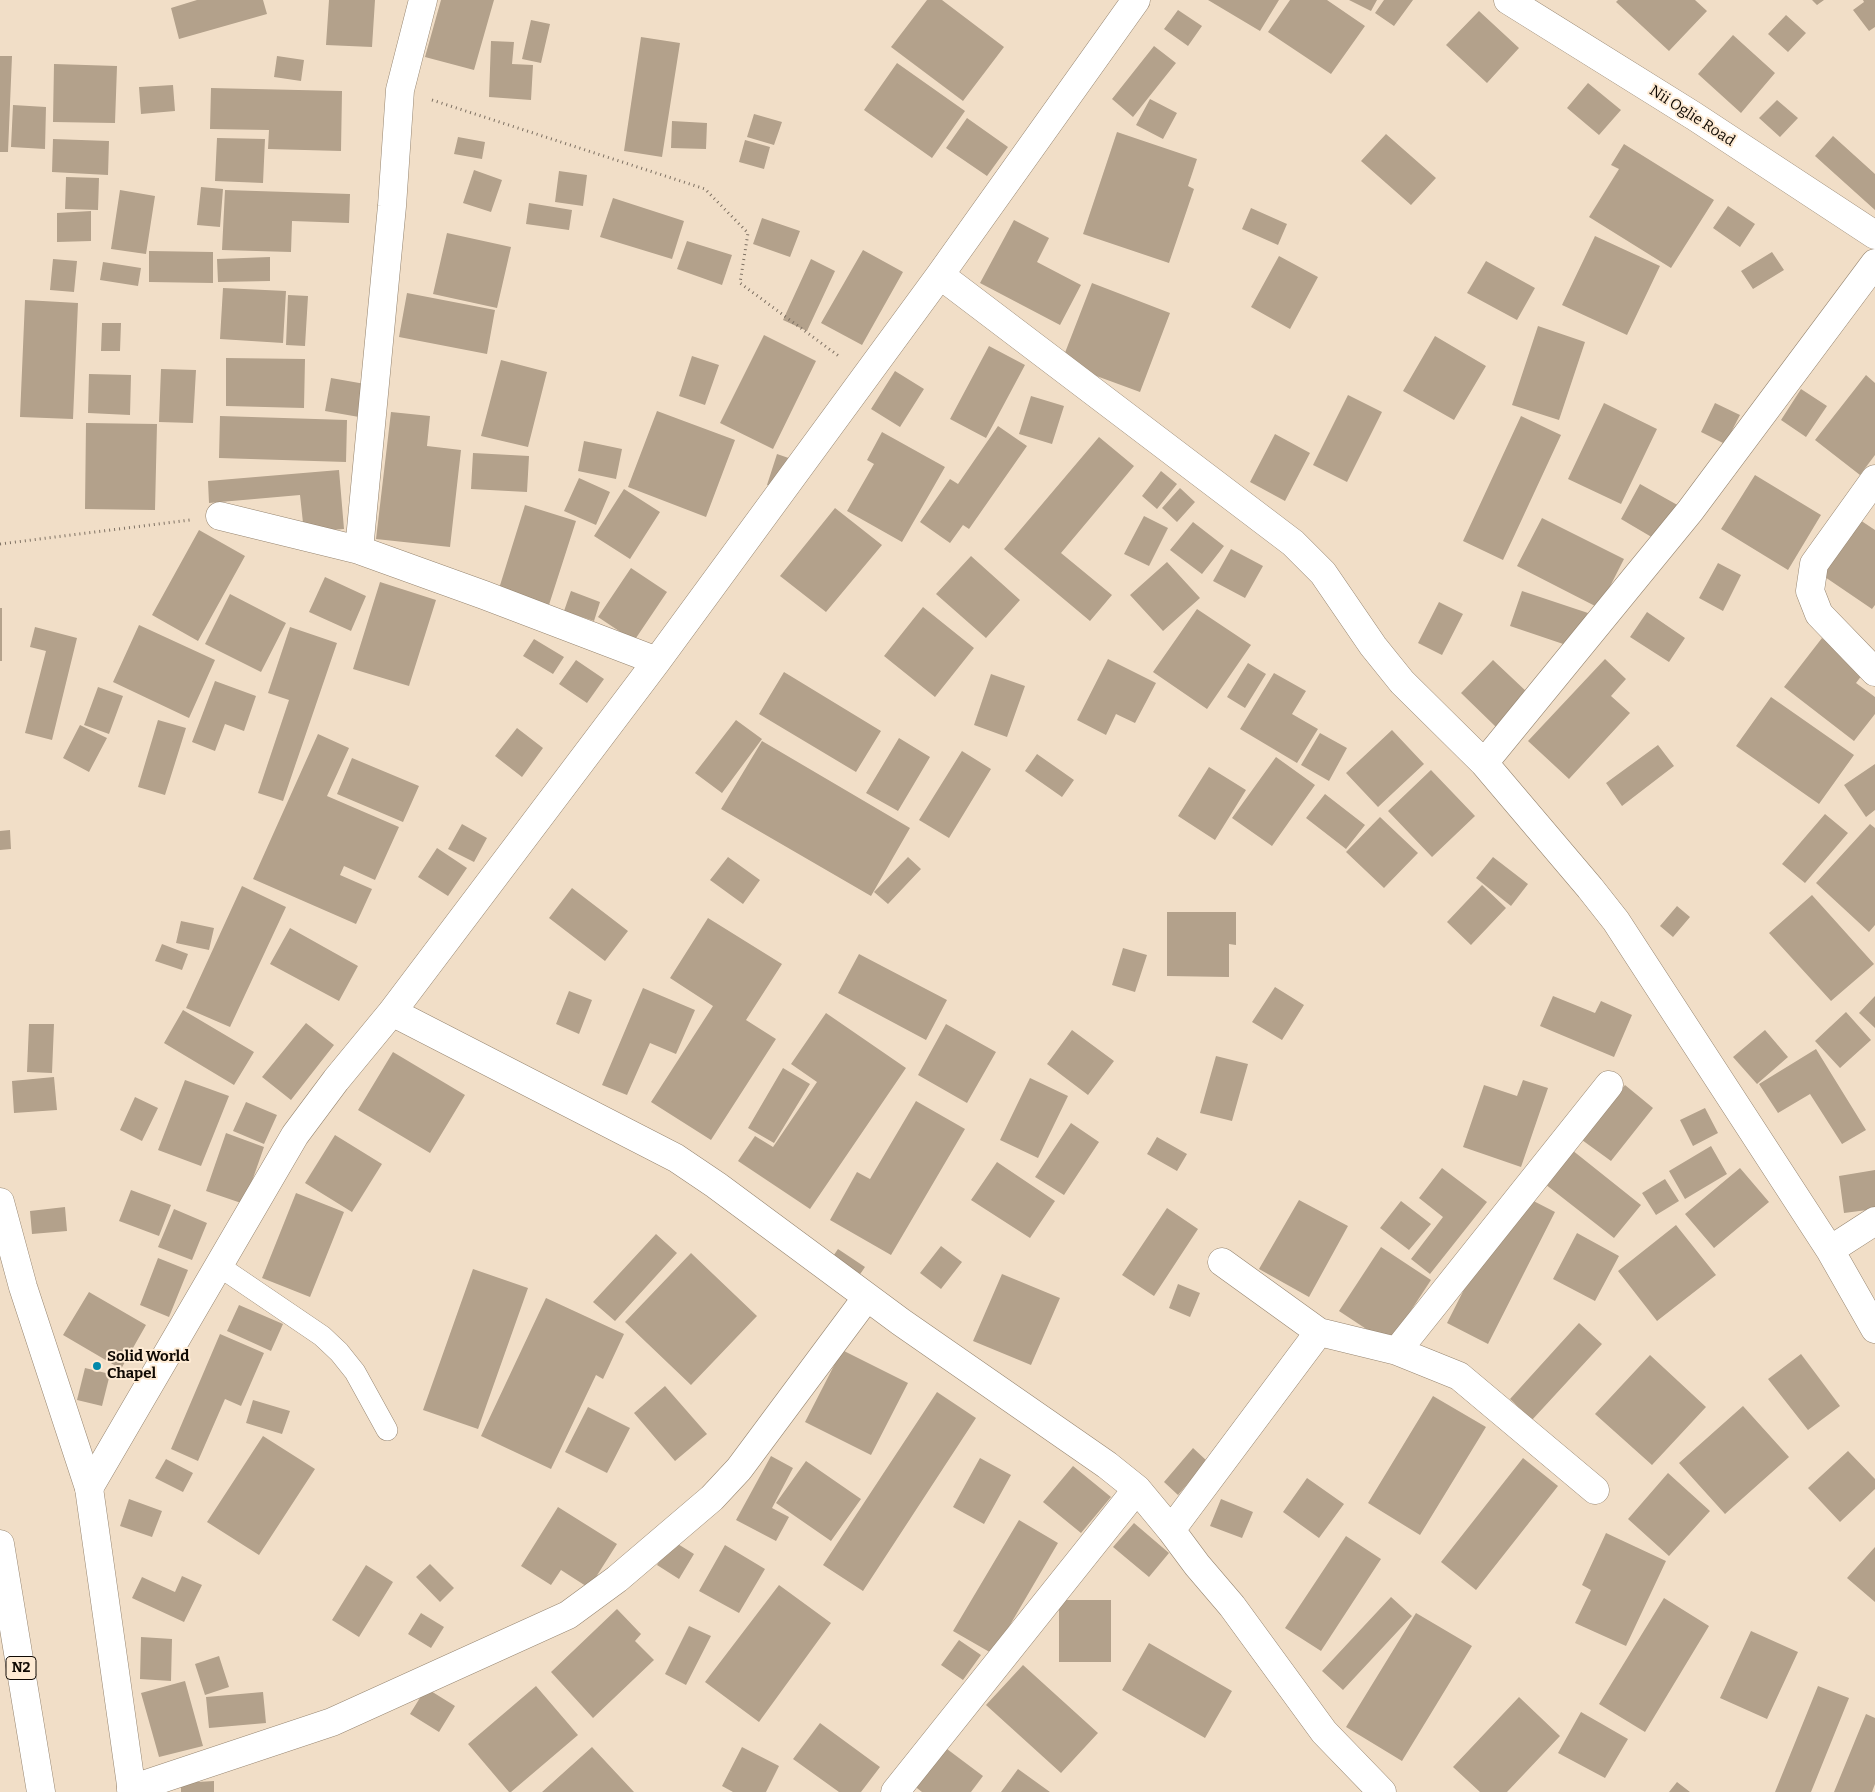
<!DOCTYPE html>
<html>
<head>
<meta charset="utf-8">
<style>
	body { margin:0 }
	canvas { display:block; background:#f1dec7 }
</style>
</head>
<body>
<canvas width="1875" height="1792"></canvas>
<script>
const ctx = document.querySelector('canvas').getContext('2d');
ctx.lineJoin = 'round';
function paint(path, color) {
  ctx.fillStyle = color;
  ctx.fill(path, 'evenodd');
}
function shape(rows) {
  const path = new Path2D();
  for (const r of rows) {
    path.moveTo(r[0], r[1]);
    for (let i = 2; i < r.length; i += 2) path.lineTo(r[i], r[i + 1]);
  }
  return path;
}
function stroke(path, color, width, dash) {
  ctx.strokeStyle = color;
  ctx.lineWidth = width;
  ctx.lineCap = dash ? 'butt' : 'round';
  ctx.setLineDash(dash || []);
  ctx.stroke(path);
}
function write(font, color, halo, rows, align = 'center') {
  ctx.font = font + ' Bitter,serif';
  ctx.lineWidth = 4;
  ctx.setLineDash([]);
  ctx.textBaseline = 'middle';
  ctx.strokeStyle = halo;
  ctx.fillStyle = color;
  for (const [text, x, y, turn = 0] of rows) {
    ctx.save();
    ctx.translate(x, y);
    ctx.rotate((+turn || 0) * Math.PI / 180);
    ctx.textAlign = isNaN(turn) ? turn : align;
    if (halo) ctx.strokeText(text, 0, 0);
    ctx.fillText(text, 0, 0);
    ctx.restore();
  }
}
paint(shape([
	[197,0,263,0,267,14,179,39,171,8],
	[329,0,375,0,372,47,326,45],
	[441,0,494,0,474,70,425,57],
	[927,0,942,0,1004,47,963,101,891,47],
	[1208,0,1279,0,1260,31],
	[1290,0,1327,0,1365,26,1331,74,1268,32],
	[1349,0,1377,0,1371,11],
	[1384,0,1413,0,1394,26,1375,13],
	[1618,0,1695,0,1707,11,1669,51,1616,2],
	[1812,0,1824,0,1817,5],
	[1863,0,1875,0,1875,27,1869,31,1853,10,1864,2],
	[1178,10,1202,26,1188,46,1164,29],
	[1479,11,1519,48,1487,83,1446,45],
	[1786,15,1806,33,1788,52,1768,34],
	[531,20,550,24,541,63,522,59],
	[1733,35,1775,73,1741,113,1698,74],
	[641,37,680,43,662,157,624,151],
	[491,41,514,42,512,64,533,65,531,100,489,97],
	[1154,46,1176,63,1133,117,1112,99],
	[0,56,12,56,8,152,0,152],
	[277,56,304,60,301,81,274,77],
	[897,63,965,111,932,158,864,110],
	[54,64,117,66,115,123,53,122],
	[1588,83,1621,110,1599,135,1567,108],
	[173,85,175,111,141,114,139,87],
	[211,88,342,91,341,151,268,149,269,130,210,129],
	[1150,99,1177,113,1163,139,1136,125],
	[1777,100,1798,118,1780,137,1759,118],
	[13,105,46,107,45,149,11,147],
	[754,114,782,122,774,145,747,137],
	[967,118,1008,147,987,176,946,148],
	[672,121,707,123,706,149,671,148],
	[1117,132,1197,159,1188,186,1194,189,1169,263,1083,234],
	[1386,134,1436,178,1411,205,1361,161],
	[1833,136,1875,174,1875,210,1815,156],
	[458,137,485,142,482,159,454,154],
	[217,138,265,139,263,183,215,181],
	[53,139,109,141,108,175,52,172],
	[745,140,770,147,764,169,739,162],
	[1624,144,1714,200,1671,268,1589,217,1619,169,1611,165],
	[474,170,502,180,491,212,463,203],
	[559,171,587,175,583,206,555,202],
	[66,177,99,178,98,210,65,209],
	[201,187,223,189,220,227,197,225],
	[120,190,155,196,146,254,111,249],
	[225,190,350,194,349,223,292,221,291,252,222,250],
	[613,198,684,221,672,259,600,237],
	[529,203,572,210,569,230,526,224],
	[1728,206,1755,224,1740,247,1713,228],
	[1251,208,1287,224,1278,245,1242,229],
	[91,211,91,241,57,242,57,213],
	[762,218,800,231,790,257,753,244],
	[1014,220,1049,238,1037,262,1081,285,1060,325,980,283],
	[447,233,511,247,497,308,433,294],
	[1595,236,1660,266,1627,335,1562,305],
	[687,241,732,255,722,285,677,269],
	[863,250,903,272,862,345,821,323],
	[149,251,213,252,213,283,149,282],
	[1772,252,1784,270,1753,289,1741,271],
	[1279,256,1318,277,1290,329,1251,307],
	[270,257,270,281,218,282,217,259],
	[53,259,77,261,74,292,50,290],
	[811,259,835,271,807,331,783,320],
	[1486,261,1535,288,1517,320,1467,293],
	[103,262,141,268,138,286,100,280],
	[1092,283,1170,313,1140,392,1061,363],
	[223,288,286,291,283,343,220,339],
	[407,293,495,310,487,354,399,337],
	[288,295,308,296,305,346,286,345],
	[25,300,78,303,73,419,20,417],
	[102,323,121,323,120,351,101,351],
	[1538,326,1585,342,1559,420,1512,405],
	[764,335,816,361,773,449,720,423],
	[1435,336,1486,366,1454,420,1403,391],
	[989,346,1025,365,986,438,950,419],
	[692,356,719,365,705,405,679,396],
	[226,358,305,359,304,408,226,406],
	[501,360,547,372,528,447,481,436],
	[161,369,196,370,193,423,159,422],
	[895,371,924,389,900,427,871,409],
	[89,374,131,375,130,415,88,413],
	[1866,375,1875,383,1875,455,1860,475,1815,440],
	[331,378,365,384,359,417,325,411],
	[1801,389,1827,406,1806,437,1781,420],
	[1348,395,1382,412,1347,482,1313,465],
	[1031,396,1064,406,1052,444,1019,434],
	[1604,403,1657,429,1621,504,1568,479],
	[1715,403,1740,415,1725,444,1701,432],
	[657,411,735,440,706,517,628,487],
	[391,412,430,416,427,446,461,450,450,547,376,539],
	[220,416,347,420,346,462,219,458],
	[1521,416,1561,435,1503,560,1463,541],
	[86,423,157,424,155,510,85,509],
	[998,426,1027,446,969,529,963,525,950,543,920,522,950,479,958,484],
	[882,432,945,467,902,542,847,511,874,464,867,460],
	[1275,434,1310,453,1285,501,1250,482],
	[1099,437,1134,466,1061,553,1112,595,1090,621,1004,549],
	[584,441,622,449,616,479,578,471],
	[473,453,529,456,527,492,471,489],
	[777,454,803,463,793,493,767,485],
	[339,470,344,529,304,532,300,495,209,503,208,481],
	[1161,471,1177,484,1157,509,1142,496],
	[1755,475,1821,515,1788,570,1721,529],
	[579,478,610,492,596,525,564,511],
	[1640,484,1681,507,1660,542,1621,519],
	[1180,488,1195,502,1177,522,1162,508],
	[624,489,660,512,630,559,594,536],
	[525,505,576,521,547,611,497,595],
	[835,508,882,545,826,612,780,576],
	[1144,516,1168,528,1149,566,1124,554],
	[1542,518,1624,559,1599,608,1517,566],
	[1860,520,1875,530,1875,605,1872,609,1822,575],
	[1193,522,1224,546,1202,574,1170,550],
	[199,530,245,556,198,641,152,615],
	[1231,549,1263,566,1245,598,1213,581],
	[971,556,1020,600,986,638,936,594],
	[1167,562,1200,598,1163,631,1130,595],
	[1718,563,1741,575,1723,611,1699,598],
	[631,568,667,592,634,641,598,617],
	[325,577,366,596,351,631,309,612],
	[380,582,436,600,409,686,353,669],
	[571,591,600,602,594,621,564,611],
	[1522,591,1588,613,1575,648,1510,626],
	[230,594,286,623,261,672,205,644],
	[1439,602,1463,614,1442,655,1418,643],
	[923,607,974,648,935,697,884,656],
	[0,608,2,608,2,661,0,661],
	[1197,609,1251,645,1207,709,1153,672],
	[1647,612,1685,638,1669,662,1630,637],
	[139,625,215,660,189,718,113,682],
	[35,627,77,638,52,740,25,733,46,651,30,647],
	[290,627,337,643,283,801,258,793,289,700,268,693],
	[1822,638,1865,671,1856,683,1875,697,1875,714,1854,741,1784,687],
	[534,639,564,657,553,674,523,656],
	[1108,659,1156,683,1135,723,1116,714,1106,735,1077,720],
	[1605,659,1626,679,1611,696,1630,713,1569,779,1528,741],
	[576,660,604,679,587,703,559,684],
	[1493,660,1528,693,1496,727,1461,693],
	[1248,663,1266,674,1245,708,1227,697],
	[784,672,881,731,856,772,759,714],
	[1274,673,1306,691,1292,714,1318,729,1297,763,1240,729],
	[991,674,1025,686,1007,737,974,725],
	[215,681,256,696,244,731,225,724,215,751,192,742],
	[98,687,123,696,109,734,84,725],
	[1771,697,1854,755,1819,804,1736,746],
	[158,720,186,728,165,795,138,787],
	[736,720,762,739,722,793,695,773],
	[80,725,107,738,89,772,63,758],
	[517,728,543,748,522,777,495,756],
	[1392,730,1424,764,1378,807,1346,773],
	[1320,733,1347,748,1329,781,1301,765],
	[318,734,349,748,327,796,399,827,375,880,344,866,340,875,372,889,356,924,253,879],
	[899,738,930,757,898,811,866,793],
	[762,741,910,828,871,896,721,809],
	[1658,745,1674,766,1622,806,1606,783],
	[962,751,991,769,949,838,919,820],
	[1037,754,1074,780,1062,797,1025,771],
	[1276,757,1315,785,1272,846,1232,818],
	[352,758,419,786,403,822,337,794],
	[1875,764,1875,810,1866,817,1844,785],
	[1209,767,1246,790,1215,840,1178,816],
	[1431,770,1475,816,1432,857,1388,811],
	[1325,794,1365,825,1346,849,1306,818],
	[1825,814,1848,833,1805,883,1782,864],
	[1380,817,1418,853,1384,888,1346,852],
	[462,824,487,838,474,862,448,849],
	[1870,824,1875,828,1875,925,1869,932,1816,883],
	[10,830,11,849,0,850,0,831],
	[437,848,467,868,448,896,418,877],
	[728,857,760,880,743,904,710,880],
	[908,857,921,869,888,904,874,892],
	[1493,857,1528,884,1511,906,1476,878],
	[1482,885,1506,908,1471,945,1447,922],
	[242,886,286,907,230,1027,186,1008],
	[572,888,628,931,605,961,549,918],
	[1812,895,1874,964,1831,1001,1769,933],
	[1677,906,1690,917,1673,937,1660,926],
	[1167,912,1236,912,1236,945,1229,944,1229,977,1167,976],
	[708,918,782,964,746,1020,776,1039,711,1140,651,1102,713,1006,670,978],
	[181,921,214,928,209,950,176,943],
	[290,928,358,966,339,1001,270,964],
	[162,944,188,954,182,970,155,961],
	[1123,948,1147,955,1135,992,1112,985],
	[859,954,947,1000,926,1040,838,993],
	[1275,987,1304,1005,1282,1040,1252,1022],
	[643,988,695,1010,676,1054,650,1043,627,1095,602,1085],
	[569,991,592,1000,579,1034,556,1024],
	[1553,996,1595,1013,1601,1001,1632,1015,1614,1057,1540,1026],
	[1875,996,1875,1028,1859,1013],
	[183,1010,254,1052,234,1085,164,1043],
	[1846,1012,1871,1040,1840,1068,1815,1041],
	[826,1013,906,1068,810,1209,738,1161,755,1136,773,1147,817,1082,791,1064],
	[306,1023,334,1045,291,1100,262,1077],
	[29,1024,54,1024,52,1073,27,1072],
	[946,1024,996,1052,967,1103,918,1075],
	[1072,1030,1114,1061,1088,1095,1047,1064],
	[1765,1030,1788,1057,1757,1084,1733,1057],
	[1816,1049,1866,1130,1842,1144,1810,1094,1778,1113,1759,1084],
	[393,1052,465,1095,430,1153,358,1110],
	[1216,1056,1248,1064,1232,1121,1200,1113],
	[783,1068,810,1084,774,1143,748,1128],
	[54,1077,57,1110,14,1113,12,1081],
	[1030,1078,1068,1096,1038,1158,1000,1140],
	[185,1080,229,1096,201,1166,158,1150],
	[1523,1080,1548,1088,1521,1167,1463,1147,1484,1085,1517,1096],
	[1625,1085,1653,1108,1611,1161,1582,1140],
	[135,1097,158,1108,142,1141,120,1130],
	[916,1101,965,1129,891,1255,830,1220,857,1172,870,1179],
	[246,1102,277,1115,264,1144,233,1131],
	[1705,1108,1718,1133,1693,1146,1680,1120],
	[1071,1123,1099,1142,1064,1195,1035,1177],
	[226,1133,264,1147,244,1204,206,1191],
	[335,1135,382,1164,352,1212,305,1183],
	[1157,1137,1187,1154,1177,1171,1147,1154],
	[1711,1146,1727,1174,1685,1199,1669,1171],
	[1572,1150,1641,1205,1614,1238,1545,1184],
	[997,1162,1055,1201,1030,1238,971,1200],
	[1442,1168,1487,1202,1430,1274,1411,1259,1443,1217,1419,1198],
	[1740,1168,1769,1202,1714,1248,1685,1214],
	[1875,1170,1875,1209,1844,1213,1839,1176],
	[1665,1179,1679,1201,1656,1215,1642,1193],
	[131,1190,171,1205,159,1236,119,1221],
	[1514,1191,1555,1212,1488,1344,1447,1323],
	[296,1193,344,1212,310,1297,262,1278],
	[1299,1200,1348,1226,1309,1297,1259,1269],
	[1401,1201,1431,1224,1409,1250,1380,1228],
	[65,1207,67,1231,32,1234,30,1211],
	[1167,1208,1198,1229,1154,1296,1122,1275],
	[174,1209,207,1223,192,1260,158,1247],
	[1676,1225,1716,1275,1657,1321,1618,1271],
	[1577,1233,1619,1256,1595,1301,1553,1279],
	[656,1234,677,1253,615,1321,593,1302],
	[941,1246,962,1262,941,1289,920,1273],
	[1381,1247,1431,1280,1389,1344,1339,1311],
	[838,1249,865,1267,852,1286,825,1268],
	[691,1253,757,1316,691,1385,625,1322],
	[158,1258,188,1270,169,1317,140,1305],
	[473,1269,528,1288,478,1429,423,1410],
	[1002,1274,1060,1298,1031,1365,973,1341],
	[1178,1284,1200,1293,1190,1317,1169,1308],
	[89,1292,146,1325,121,1369,63,1335],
	[546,1298,624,1334,603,1379,596,1375,551,1469,481,1436],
	[239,1305,283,1324,271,1351,227,1331],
	[1579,1323,1602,1344,1532,1420,1510,1399],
	[220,1334,264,1353,241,1406,225,1399,198,1461,171,1449],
	[842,1350,908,1383,871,1455,805,1422],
	[1801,1354,1840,1406,1808,1430,1768,1379],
	[1650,1355,1706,1407,1652,1465,1595,1414],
	[85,1368,110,1374,102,1406,77,1400],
	[665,1386,707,1434,675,1461,634,1413],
	[937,1392,976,1418,863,1591,823,1565],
	[1433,1396,1486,1427,1420,1535,1368,1503],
	[253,1400,290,1411,282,1434,246,1423],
	[1743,1406,1789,1457,1725,1514,1679,1463],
	[588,1407,630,1428,607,1473,565,1452],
	[263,1436,315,1469,259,1555,207,1522],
	[1193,1448,1207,1461,1178,1495,1164,1482],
	[1848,1451,1875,1479,1875,1489,1840,1522,1808,1488],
	[771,1456,793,1468,772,1508,789,1517,776,1541,736,1520],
	[980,1458,1011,1475,984,1524,953,1507],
	[1523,1458,1558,1486,1476,1590,1441,1562],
	[166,1459,193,1473,183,1492,155,1478],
	[806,1461,861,1499,831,1541,776,1503],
	[1073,1466,1111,1497,1081,1533,1043,1502],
	[1668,1473,1710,1511,1669,1556,1628,1519],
	[1307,1478,1344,1504,1319,1538,1283,1512],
	[129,1499,162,1511,152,1537,120,1526],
	[1221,1499,1253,1512,1242,1538,1210,1526],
	[558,1507,617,1544,589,1588,561,1570,551,1585,521,1566],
	[1019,1520,1058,1543,993,1654,953,1631],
	[1134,1523,1169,1553,1149,1577,1113,1547],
	[1606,1533,1666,1561,1626,1646,1575,1623,1591,1590,1582,1585],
	[1346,1536,1381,1559,1321,1651,1285,1628],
	[673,1541,694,1554,679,1579,657,1565],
	[725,1545,765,1569,739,1613,699,1591],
	[1875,1547,1875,1602,1847,1578],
	[430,1564,454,1588,440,1602,416,1577],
	[366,1565,393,1582,359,1637,332,1620],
	[182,1576,202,1585,184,1622,132,1598,142,1577,175,1592],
	[779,1585,831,1623,759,1722,705,1682],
	[1391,1597,1412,1616,1343,1690,1322,1671],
	[1664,1598,1709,1626,1645,1732,1599,1704],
	[1059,1600,1111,1600,1111,1662,1059,1662],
	[617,1609,641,1634,635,1641,654,1660,593,1718,551,1672],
	[421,1613,444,1627,431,1648,408,1634],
	[1416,1613,1472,1646,1402,1761,1346,1727],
	[689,1626,711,1636,686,1685,665,1674],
	[1751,1631,1798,1652,1767,1719,1720,1698],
	[141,1637,172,1639,171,1681,140,1679],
	[959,1640,981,1655,963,1680,941,1665],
	[1149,1643,1232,1691,1205,1738,1122,1690],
	[219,1656,229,1687,205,1695,195,1664],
	[1023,1665,1098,1733,1061,1773,986,1705],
	[185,1681,203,1746,159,1757,141,1693],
	[536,1686,578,1735,511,1792,509,1792,468,1744],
	[1818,1686,1849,1698,1811,1792,1775,1792],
	[426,1688,455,1706,439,1732,410,1714],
	[263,1692,266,1723,209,1728,206,1697],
	[1519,1697,1560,1736,1507,1792,1480,1792,1453,1767],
	[1581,1712,1628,1739,1605,1778,1558,1753],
	[1866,1714,1875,1718,1875,1784,1872,1792,1834,1792],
	[820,1723,880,1767,861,1792,839,1792,793,1759],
	[943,1746,983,1776,971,1792,922,1792,913,1785],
	[592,1747,634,1792,542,1792],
	[742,1747,779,1766,766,1792,733,1792,722,1786],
	[1018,1769,1050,1792,1001,1792],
	[214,1781,214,1792,181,1792,181,1783],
	[1677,1782,1690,1792,1669,1792]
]), '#b3a18b');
const lane = shape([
	[219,1266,322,1336,339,1352,355,1372,387,1430]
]);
const street = shape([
	[940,275,1293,543,1323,573,1373,646,1402,682,1484,763,1590,888,1616,921,1830,1250,1875,1329],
	[1875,479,1814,564,1810,591,1819,614,1875,672],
	[220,516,359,550,484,595,657,661],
	[359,550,392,206,400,90,423,0],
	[1484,763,1690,511,1875,263],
	[392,1012,676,1158,716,1185,901,1322,1107,1465,1137,1489,1171,1530,1197,1565,1232,1606,1324,1732,1382,1792],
	[1830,1250,1875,1221],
	[1222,1262,1319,1332,1397,1351,1459,1376,1595,1490],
	[1397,1351,1609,1085],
	[89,1488,295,1135,336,1080,392,1012,657,661,940,275,1136,0],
	[1171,1530,1319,1332],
	[131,1789,332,1722,568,1615,617,1579,712,1498,739,1469,867,1297],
	[895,1792,1137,1489]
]);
const secondary = shape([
	[1508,0,1694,116,1875,235],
	[0,1202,23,1287,89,1488,132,1792]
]);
const highway = shape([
	[0,1544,41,1792]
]);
stroke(lane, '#968570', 22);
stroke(street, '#968570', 29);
stroke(secondary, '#968570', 29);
stroke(highway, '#968570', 29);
stroke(shape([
	[432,100,705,189,748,233,740,283,840,357],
	[0,544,190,520]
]), '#7e7163', 3, [1, 4]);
stroke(lane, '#fff', 21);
stroke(street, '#fff', 28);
stroke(secondary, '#fff', 28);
stroke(highway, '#fff', 28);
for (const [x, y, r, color] of [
	[97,1366,5,"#0389aa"]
]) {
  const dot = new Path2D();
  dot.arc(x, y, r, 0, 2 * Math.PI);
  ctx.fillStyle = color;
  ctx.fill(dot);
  stroke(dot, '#feebd4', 2);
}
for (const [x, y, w] of [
	[21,1668,30]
]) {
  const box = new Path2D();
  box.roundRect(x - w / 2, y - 11.5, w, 23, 4);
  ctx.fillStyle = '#feebd4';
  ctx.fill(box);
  stroke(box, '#100a04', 1);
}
write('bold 14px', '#100a04', null, [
	["N2",21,1668]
]);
write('15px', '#100a04', '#feebd4', [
	["Nii Oglie Road",1692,116,33]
]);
write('bold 15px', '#100a04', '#feebd4', [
	["Solid World",107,1357],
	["Chapel",107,1374]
], 'left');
</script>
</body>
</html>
